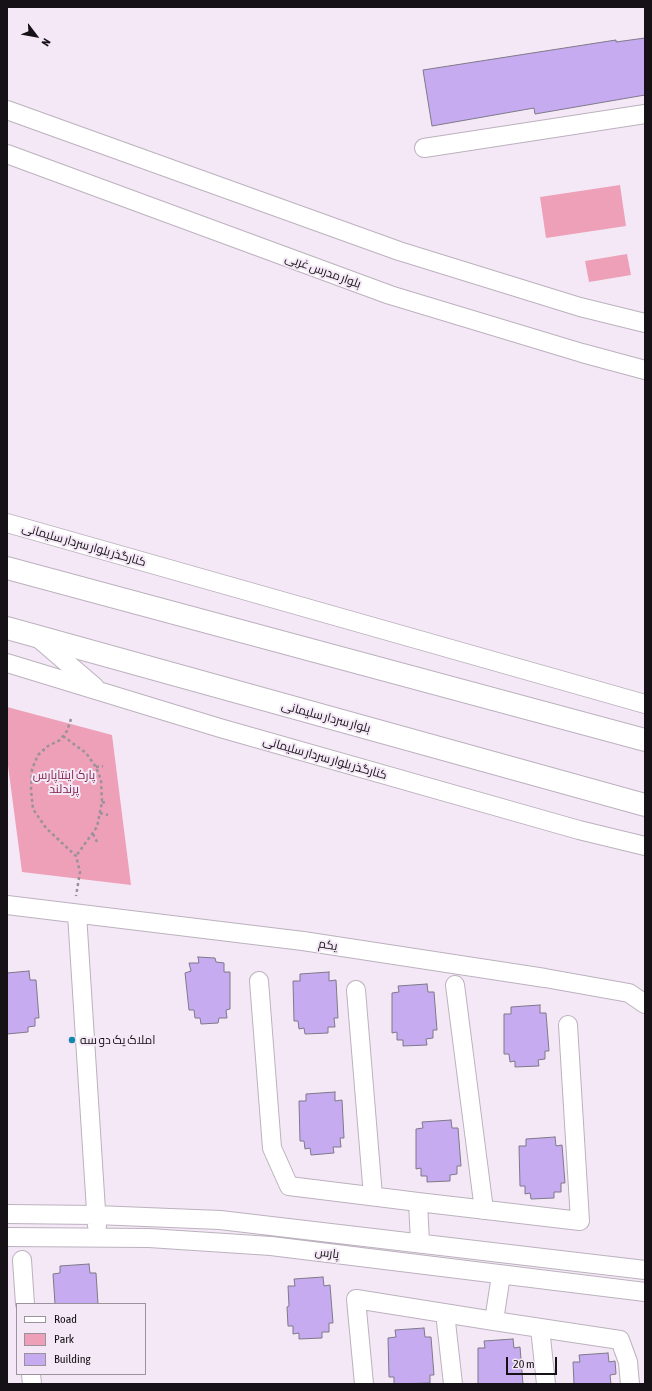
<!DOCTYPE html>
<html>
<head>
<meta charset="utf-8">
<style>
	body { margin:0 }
	#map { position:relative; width:652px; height:1391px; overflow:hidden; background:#f4e8f6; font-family:"Asap Condensed",sans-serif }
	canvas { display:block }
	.frame { position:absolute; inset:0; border:8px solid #151116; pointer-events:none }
	.legend { position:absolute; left:16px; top:1303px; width:130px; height:72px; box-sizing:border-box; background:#f4e8f6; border:1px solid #9b929c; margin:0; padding:5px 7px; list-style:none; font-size:12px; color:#151116 }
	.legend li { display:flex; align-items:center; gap:8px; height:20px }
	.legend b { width:20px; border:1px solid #9b929c }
	.north { position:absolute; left:16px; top:16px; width:40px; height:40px; -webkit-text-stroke:3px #f4e8f6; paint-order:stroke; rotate:122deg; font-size:11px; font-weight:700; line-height:16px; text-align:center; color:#151116 }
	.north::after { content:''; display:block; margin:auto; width:14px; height:18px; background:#151116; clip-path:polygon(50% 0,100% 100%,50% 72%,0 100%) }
	.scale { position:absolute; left:506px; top:1357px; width:51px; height:18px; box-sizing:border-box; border:2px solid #151116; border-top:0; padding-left:5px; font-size:12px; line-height:14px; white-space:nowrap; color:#151116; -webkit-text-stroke:3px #f4e8f6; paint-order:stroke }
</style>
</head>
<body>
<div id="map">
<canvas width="652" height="1391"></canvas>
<div class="frame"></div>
<ul class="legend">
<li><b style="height:5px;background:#fff"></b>Road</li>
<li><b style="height:11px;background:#eda0b8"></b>Park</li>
<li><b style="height:11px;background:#c7abf1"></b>Building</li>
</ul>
<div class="north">N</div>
<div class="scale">20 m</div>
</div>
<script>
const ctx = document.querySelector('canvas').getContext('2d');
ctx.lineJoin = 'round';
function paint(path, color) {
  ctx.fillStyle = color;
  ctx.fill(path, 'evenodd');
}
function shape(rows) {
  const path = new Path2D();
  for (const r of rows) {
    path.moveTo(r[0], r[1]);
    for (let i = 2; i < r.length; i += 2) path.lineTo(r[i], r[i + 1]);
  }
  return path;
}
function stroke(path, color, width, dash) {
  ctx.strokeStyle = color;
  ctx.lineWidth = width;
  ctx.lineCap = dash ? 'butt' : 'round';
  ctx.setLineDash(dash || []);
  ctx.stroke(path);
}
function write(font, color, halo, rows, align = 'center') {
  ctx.font = font + ' "Asap Condensed",Cairo,sans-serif';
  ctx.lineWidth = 4;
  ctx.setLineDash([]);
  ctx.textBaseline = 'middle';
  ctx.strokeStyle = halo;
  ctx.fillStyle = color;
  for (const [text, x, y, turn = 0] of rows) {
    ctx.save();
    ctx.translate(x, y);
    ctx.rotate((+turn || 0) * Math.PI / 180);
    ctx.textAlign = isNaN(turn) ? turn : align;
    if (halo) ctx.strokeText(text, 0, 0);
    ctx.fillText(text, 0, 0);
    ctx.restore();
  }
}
paint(shape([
	[620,185,626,226,546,238,540,197],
	[627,254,631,275,589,282,585,261],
	[7,707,112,735,131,885,22,872,7,758]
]), '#eda0b8');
const building = shape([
	[645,38,645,95,535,114,534,108,432,126,423,70,616,40,616,42,645,38],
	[198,957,215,958,216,962,224,963,224,972,230,972,230,1009,226,1010,227,1018,219,1018,218,1023,201,1024,200,1018,195,1018,194,1010,189,1010,185,973,191,971,189,963,199,963,198,957],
	[29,971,30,980,36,980,39,1018,35,1018,35,1026,28,1027,28,1032,7,1034,7,973,29,971],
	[329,972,329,981,336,980,338,1018,334,1018,335,1027,328,1027,328,1033,305,1034,304,1028,299,1029,298,1021,294,1021,293,981,300,981,300,974,329,972],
	[427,984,428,992,434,992,437,1030,433,1030,433,1038,426,1039,427,1045,403,1046,403,1040,397,1040,397,1032,392,1033,392,993,399,992,398,986,427,984],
	[540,1005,540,1013,546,1013,549,1051,545,1051,545,1059,538,1060,539,1066,515,1067,515,1061,510,1062,509,1054,504,1054,504,1014,511,1014,511,1007,540,1005],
	[335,1092,335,1101,342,1100,344,1138,340,1138,341,1147,333,1147,334,1153,311,1155,310,1148,305,1149,304,1141,300,1141,299,1101,306,1101,306,1094,335,1092],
	[451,1120,452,1128,458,1128,461,1166,457,1166,457,1174,450,1175,450,1181,427,1182,427,1176,421,1176,421,1168,416,1169,416,1129,423,1128,422,1122,451,1120],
	[555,1137,556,1146,562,1145,565,1183,561,1183,561,1192,554,1192,554,1198,531,1199,530,1193,525,1194,525,1186,520,1186,519,1146,526,1146,526,1139,555,1137],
	[89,1264,90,1273,96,1273,98,1304,55,1304,53,1274,60,1273,60,1266,89,1264],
	[323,1277,324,1286,330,1285,333,1323,329,1323,329,1332,322,1332,322,1338,299,1339,299,1333,293,1334,293,1326,288,1326,287,1307,289,1306,288,1286,295,1286,294,1279,323,1277],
	[424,1328,425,1337,431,1337,434,1375,430,1375,430,1383,394,1384,394,1377,389,1377,388,1338,396,1337,395,1330,424,1328],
	[513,1339,514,1348,520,1347,523,1384,478,1384,478,1348,485,1348,484,1341,513,1339],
	[608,1353,609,1362,615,1361,616,1374,610,1375,611,1384,574,1384,573,1362,580,1362,579,1355,608,1353]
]);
paint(building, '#c7abf1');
stroke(building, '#7e7987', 1);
const minor = shape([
	[7,110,399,251,580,307,645,323],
	[424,148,645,114],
	[7,154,390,295,582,353,645,370],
	[7,523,645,704],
	[38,638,95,687],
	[7,663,220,728,579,830,645,846],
	[7,905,303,941,545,978,629,993,645,1004],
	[77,914,97,1226],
	[259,981,272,1148,289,1186,418,1202,420,1243],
	[455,985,484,1210],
	[356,990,373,1196],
	[418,1202,580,1221,568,1025],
	[7,1214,96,1215,220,1220,645,1270],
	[7,1237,149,1238,271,1246,645,1292],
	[22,1260,25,1304],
	[501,1275,494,1321,620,1340,628,1362,630,1384],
	[445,1313,453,1384],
	[540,1328,546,1384],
	[31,1374,32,1384],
	[364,1384,356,1299,494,1321]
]);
const major = shape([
	[7,568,645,740],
	[7,628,645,805]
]);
stroke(minor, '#bcb1be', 20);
stroke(major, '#bcb1be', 24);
stroke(shape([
	[71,719,67,731,60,740,48,746,38,755,32,769,31,790,33,809,46,828,76,856,80,872,76,896],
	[63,736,86,753,96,767,101,780,102,802,97,827,76,856],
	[96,767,103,766],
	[102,802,108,803],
	[100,813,108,815],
	[93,834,97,842]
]), '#9a919b', 2.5, [3, 3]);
stroke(minor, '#fff', 18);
stroke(major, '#fff', 22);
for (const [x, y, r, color] of [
	[72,1040,4,"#1387ac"]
]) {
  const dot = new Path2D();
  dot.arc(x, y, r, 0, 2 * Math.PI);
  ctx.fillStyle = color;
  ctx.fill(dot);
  stroke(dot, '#f4e8f6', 1.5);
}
write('12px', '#151116', '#f4e8f6', [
	["بلوار مدرس غربی",323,271,20],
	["کنارگذر بلوار سردار سلیمانی",84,545,16],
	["بلوار سردار سلیمانی",326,717,15],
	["کنارگذر بلوار سردار سلیمانی",325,758,16],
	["یکم",328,945,9],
	["پارس",327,1253,7]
]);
write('12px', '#82244b', '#f4e8f6', [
	["پارک اینتاپارس",64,775],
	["پرندلند",64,789]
]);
write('12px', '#151116', '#f4e8f6', [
	["املاک یک دو سه",80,1040]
], 'left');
</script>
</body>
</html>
